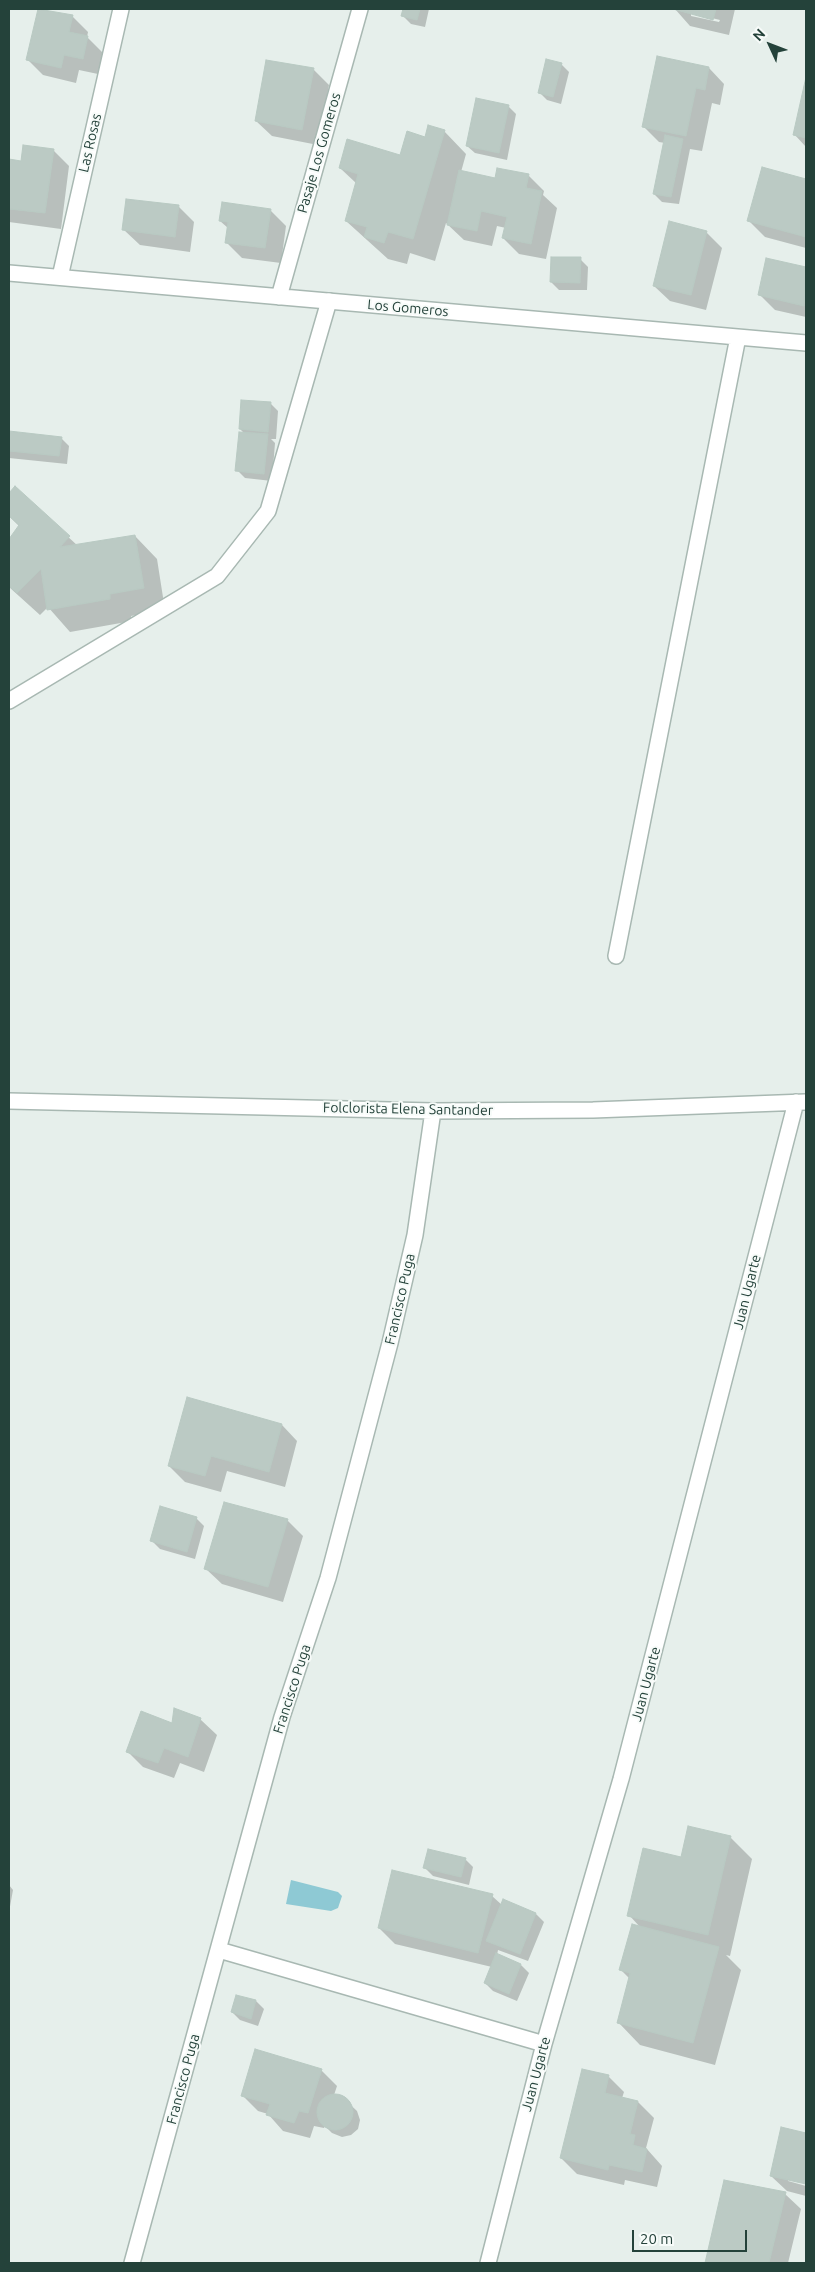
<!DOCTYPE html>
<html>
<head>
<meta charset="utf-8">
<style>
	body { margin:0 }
	#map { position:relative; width:815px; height:2272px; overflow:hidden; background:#e6efeb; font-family:Ubuntu,sans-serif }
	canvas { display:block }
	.frame { position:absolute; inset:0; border:10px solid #24423a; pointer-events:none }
	.north { position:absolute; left:745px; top:20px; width:50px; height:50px; -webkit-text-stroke:4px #f7fbf9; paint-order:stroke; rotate:313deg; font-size:14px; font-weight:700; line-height:20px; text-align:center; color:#24423a }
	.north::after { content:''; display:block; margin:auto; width:18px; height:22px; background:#24423a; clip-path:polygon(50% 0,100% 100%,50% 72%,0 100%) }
	.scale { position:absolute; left:632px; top:2230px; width:115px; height:22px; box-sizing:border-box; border:2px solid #24423a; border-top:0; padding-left:6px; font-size:15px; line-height:18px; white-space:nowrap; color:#24423a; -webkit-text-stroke:4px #f7fbf9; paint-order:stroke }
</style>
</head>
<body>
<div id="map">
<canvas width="815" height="2272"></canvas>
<div class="frame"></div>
<div class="north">N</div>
<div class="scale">20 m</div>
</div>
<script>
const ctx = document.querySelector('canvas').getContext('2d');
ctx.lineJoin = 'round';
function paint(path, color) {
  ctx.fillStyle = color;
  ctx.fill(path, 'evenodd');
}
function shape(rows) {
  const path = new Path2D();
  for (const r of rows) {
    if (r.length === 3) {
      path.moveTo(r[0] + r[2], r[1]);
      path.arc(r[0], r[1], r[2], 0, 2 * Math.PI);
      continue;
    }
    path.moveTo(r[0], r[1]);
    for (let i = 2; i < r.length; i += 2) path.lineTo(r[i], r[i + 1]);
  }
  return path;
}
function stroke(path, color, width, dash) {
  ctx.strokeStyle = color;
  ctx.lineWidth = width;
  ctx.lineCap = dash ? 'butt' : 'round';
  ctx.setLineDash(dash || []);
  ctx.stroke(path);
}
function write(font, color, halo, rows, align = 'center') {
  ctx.font = font + ' Ubuntu,sans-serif';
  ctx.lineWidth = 4;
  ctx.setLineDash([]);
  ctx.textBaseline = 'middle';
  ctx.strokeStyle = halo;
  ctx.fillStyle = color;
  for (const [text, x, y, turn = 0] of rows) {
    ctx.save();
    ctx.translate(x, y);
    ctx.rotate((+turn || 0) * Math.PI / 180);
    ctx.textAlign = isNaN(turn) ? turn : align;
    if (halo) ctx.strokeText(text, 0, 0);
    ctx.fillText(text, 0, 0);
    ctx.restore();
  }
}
paint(shape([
	[291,1880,338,1892,342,1896,338,1908,331,1911,286,1904]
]), '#8ec9d4');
paint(shape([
	[39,9,72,16,88,32,87,37,103,53,98,74,79,70,76,83,43,75,27,59],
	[404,9,429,9,425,27,411,24,403,16],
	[675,9,735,9,729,35,690,26],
	[691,13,720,20,719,22,691,16],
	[561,64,569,72,561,104,547,100,539,92],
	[709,68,724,84,720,105,712,103,702,151,690,149,679,204,662,202,654,194,665,143,659,142,643,126],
	[314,70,329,85,318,145,272,136,256,121],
	[806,81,806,147,794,134],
	[508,106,516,114,507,160,475,153,467,146],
	[444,131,466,154,461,172,496,180,528,175,544,191,543,195,557,208,546,259,519,254,503,238,506,228,497,226,492,246,464,240,446,223,435,261,410,253,407,264,388,259,346,221,357,184,340,168,401,156,426,138],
	[53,150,69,166,61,229,9,222,9,160,22,162],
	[762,169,806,181,806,248,765,237,749,221],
	[178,206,194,222,190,252,140,245,124,230],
	[270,210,286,226,281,263,242,258,226,242,228,228,220,221],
	[706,232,722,248,706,310,670,301,654,286],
	[580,259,588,267,587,290,559,290,551,282],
	[767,259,806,268,806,317,775,310,759,294],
	[270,403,278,411,276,439,271,439,275,443,272,481,245,478,237,470,245,434,240,429],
	[9,432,61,438,69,446,67,464,9,458],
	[15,488,78,546,135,536,157,559,165,610,131,616,132,621,70,632,48,607,40,615,9,587,9,541,20,527,9,516,9,494],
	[282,1425,297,1441,285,1487,227,1471,221,1492,185,1482,169,1466],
	[196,1518,204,1526,195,1559,160,1549,152,1541],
	[287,1520,303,1536,283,1602,222,1584,206,1569],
	[175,1710,201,1720,217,1735,204,1772,180,1763,174,1778,143,1767,127,1751,173,1725],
	[730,1837,752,1859,730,1956,726,1955,741,1970,715,2065,640,2045,618,2022,630,1979,621,1970,640,1927,629,1915],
	[465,1859,473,1867,469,1885,433,1876,425,1868],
	[9,1885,13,1890,9,1912],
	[492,1896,502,1905,504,1901,536,1914,544,1922,528,1961,498,1950,497,1955,521,1965,529,1973,517,2001,493,1991,485,1983,492,1967,395,1944,379,1928],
	[256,2001,264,2009,258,2026,240,2020,232,2012],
	[321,2070,337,2086,334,2095,341,2096,357,2111,360,2120,358,2129,351,2135,342,2137,332,2133,325,2126,324,2128,314,2126,310,2138,283,2131,268,2114,258,2111,242,2095],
	[608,2076,624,2092,622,2098,638,2102,654,2118,646,2148,662,2166,657,2187,625,2180,624,2185,577,2174,561,2158],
	[782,2129,806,2134,806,2183,788,2179,788,2181,806,2186,806,2196,787,2191,771,2176],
	[725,2182,785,2194,801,2209,788,2263,706,2263]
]), '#0003');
const building = shape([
	[38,9,73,15,69,32,88,36,83,59,64,55,61,68,26,60,38,9],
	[403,9,420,9,417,20,401,16,403,9],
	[673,9,716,9,713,20,673,9],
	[657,56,709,67,705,90,696,88,686,136,642,127,657,56],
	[546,59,562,63,553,97,538,93,546,59],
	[266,60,314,68,302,130,255,121,266,60],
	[806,77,806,138,793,135,806,77],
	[476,98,509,105,499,153,466,146,476,98],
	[428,125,445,130,413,239,388,232,384,243,364,237,367,227,345,221,358,174,339,168,347,139,400,155,407,131,425,137,428,125],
	[665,135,683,139,671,197,653,194,665,135],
	[23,145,54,149,45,213,9,209,9,159,21,161,23,145],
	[762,167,806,179,806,237,747,221,762,167],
	[497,168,529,174,526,188,542,191,531,244,502,238,507,217,481,211,477,231,447,225,459,170,495,178,497,168],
	[126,199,179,205,175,237,122,230,126,199],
	[222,202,271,209,265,248,225,243,228,222,219,221,222,202],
	[669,221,707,231,691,295,653,286,669,221],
	[551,257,581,257,580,283,550,282,551,257],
	[766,258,806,267,804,306,758,295,766,258],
	[241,400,271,402,268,432,239,429,241,400],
	[9,431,62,437,59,456,9,451,9,431],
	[239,432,268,434,264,474,235,471,239,432],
	[15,486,70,536,60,547,135,535,144,588,110,594,110,599,47,610,41,569,17,593,9,586,9,539,19,525,9,516,9,493,15,486],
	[187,1397,282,1424,269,1472,211,1456,205,1476,168,1466,187,1397],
	[224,1502,288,1519,268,1587,204,1569,224,1502],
	[160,1506,197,1517,187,1552,150,1541,160,1506],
	[174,1708,201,1718,188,1757,164,1748,158,1763,126,1752,141,1711,172,1723,174,1708],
	[688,1826,731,1836,708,1935,627,1916,643,1848,681,1857,688,1826],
	[428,1849,466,1858,461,1877,423,1868,428,1849],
	[392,1870,493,1894,478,1953,378,1928,392,1870],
	[503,1899,536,1913,520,1954,486,1941,503,1899],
	[632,1924,719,1947,693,2043,617,2023,630,1973,619,1970,632,1924],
	[496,1953,521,1964,509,1994,484,1983,496,1953],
	[236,1995,256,2000,251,2019,231,2012,236,1995],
	[255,2049,322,2069,308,2113,299,2111,294,2123,266,2115,270,2104,241,2096,255,2049],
	[582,2069,609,2075,605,2093,638,2101,630,2134,635,2135,633,2145,647,2149,642,2172,609,2165,608,2170,560,2158,582,2069],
	[335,2112,18],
	[781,2127,806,2133,806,2184,770,2176,781,2127],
	[724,2180,786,2192,769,2263,705,2263,724,2180]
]);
paint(building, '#bbcac4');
stroke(building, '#b8c9c2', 1);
const service = shape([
	[9,701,217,576,268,511,329,301]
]);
const minor = shape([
	[9,273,806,343],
	[60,277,121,9],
	[279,297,360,9],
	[616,956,738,337],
	[9,1101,433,1111,593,1110,805,1102],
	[219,1950,544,2044],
	[132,2263,282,1717,328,1578,390,1343,415,1235,433,1111],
	[488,2263,544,2044,621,1779,796,1102]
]);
stroke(service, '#a8b8b2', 18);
stroke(minor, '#a8b8b2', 18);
stroke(service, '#fff', 15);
stroke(minor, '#fff', 15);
write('14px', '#24423a', '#f7fbf9', [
	["Las Rosas",90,143,-77],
	["Pasaje Los Gomeros",319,153,-74],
	["Los Gomeros",408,308,5],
	["Folclorista Elena Santander",408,1109,1],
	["Juan Ugarte",747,1292,-76],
	["Francisco Puga",400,1299,-77],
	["Juan Ugarte",646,1684,-75],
	["Francisco Puga",292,1689,-72],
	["Juan Ugarte",536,2074,-75],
	["Francisco Puga",183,2079,-75]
]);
</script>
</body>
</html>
